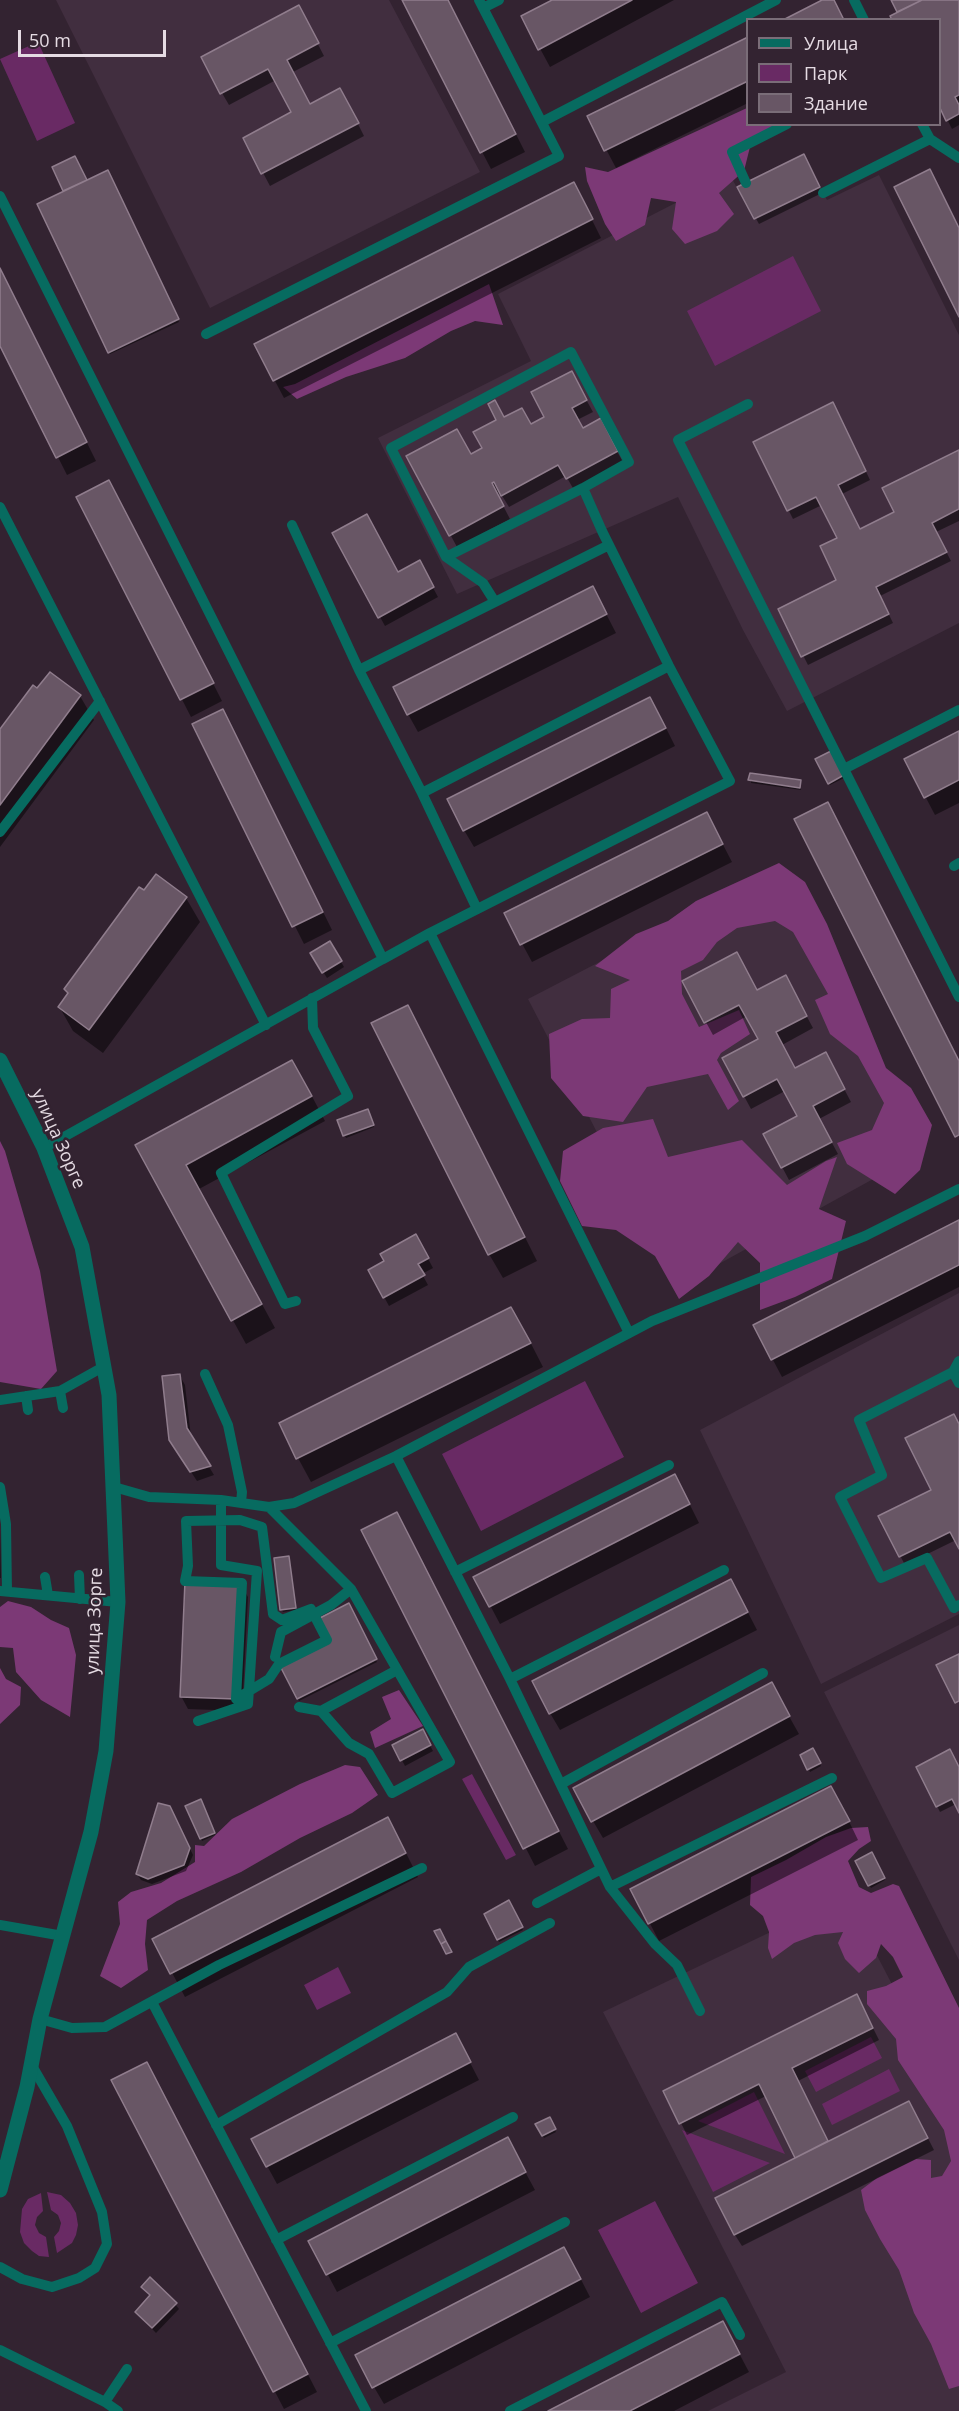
<!DOCTYPE html>
<html>
<head>
<meta charset="utf-8">
<style>
	body { margin:0 }
	#map { position:relative; width:959px; height:2411px; overflow:hidden; background:#332331; font-family:"Open Sans",sans-serif }
	canvas { display:block }
	.legend { position:absolute; left:746px; top:18px; width:195px; height:108px; box-sizing:border-box; background:#332331; border:2px solid #7a6d78; margin:0; padding:8px 10px; list-style:none; font-size:18px; color:#e5dbe3 }
	.legend li { display:flex; align-items:center; gap:12px; height:30px }
	.legend b { width:30px; border:2px solid #7a6d78 }
	.scale { position:absolute; left:18px; top:30px; width:148px; height:27px; box-sizing:border-box; border:3px solid #e5dbe3; border-top:0; padding-left:8px; font-size:18px; line-height:21px; white-space:nowrap; color:#e5dbe3; -webkit-text-stroke:4px #332331; paint-order:stroke }
</style>
</head>
<body>
<div id="map">
<canvas width="959" height="2411"></canvas>
<ul class="legend">
<li><b style="height:8px;background:#076b60"></b>Улица</li>
<li><b style="height:16px;background:#692a64"></b>Парк</li>
<li><b style="height:16px;background:#685665"></b>Здание</li>
</ul>
<div class="scale">50 m</div>
</div>
<script>
const ctx = document.querySelector('canvas').getContext('2d');
ctx.lineJoin = 'round';
function paint(path, color) {
  ctx.fillStyle = color;
  ctx.fill(path, 'evenodd');
}
function shape(rows) {
  const path = new Path2D();
  for (const r of rows) {
    path.moveTo(r[0], r[1]);
    for (let i = 2; i < r.length; i += 2) path.lineTo(r[i], r[i + 1]);
  }
  return path;
}
function stroke(path, color, width, dash) {
  ctx.strokeStyle = color;
  ctx.lineWidth = width;
  ctx.lineCap = dash ? 'butt' : 'round';
  ctx.setLineDash(dash || []);
  ctx.stroke(path);
}
function write(font, color, halo, rows, align = 'center') {
  ctx.font = font + ' "Open Sans",sans-serif';
  ctx.lineWidth = 5;
  ctx.setLineDash([]);
  ctx.textBaseline = 'middle';
  ctx.strokeStyle = halo;
  ctx.fillStyle = color;
  for (const [text, x, y, turn = 0] of rows) {
    ctx.save();
    ctx.translate(x, y);
    ctx.rotate((+turn || 0) * Math.PI / 180);
    ctx.textAlign = isNaN(turn) ? turn : align;
    if (halo) ctx.strokeText(text, 0, 0);
    ctx.fillText(text, 0, 0);
    ctx.restore();
  }
}
paint(shape([
	[56,0,389,0,480,172,210,308],
	[730,175,754,219,820,187,827,200,879,175,959,335,959,623,787,711,743,630,678,497,457,594,378,438,531,361,498,294],
	[771,873,915,1156,677,1287,528,999],
	[959,1293,959,1614,821,1684,700,1430],
	[959,1625,959,1960,824,1692],
	[846,1896,959,2113,959,2411,708,2411,786,2372,603,2012]
]), '#412e3f');
paint(shape([
	[38,42,75,123,37,141,0,59],
	[793,256,821,311,715,366,687,311],
	[585,1381,624,1457,481,1531,442,1454],
	[472,1774,516,1855,506,1860,462,1779],
	[338,1967,351,1993,317,2010,304,1985],
	[871,2037,882,2058,816,2092,805,2071],
	[889,2069,900,2091,832,2125,822,2104],
	[754,2092,785,2154,698,2121],
	[682,2130,770,2163,713,2192],
	[47,2192,61,2195,70,2203,76,2213,78,2225,76,2235,72,2243,57,2253,54,2237,59,2231,61,2223,58,2215,51,2210],
	[41,2193,43,2211,37,2217,35,2225,39,2233,46,2237,49,2257,39,2256,32,2251,24,2243,20,2232,22,2209,28,2199],
	[655,2201,698,2283,641,2313,598,2230]
]), '#692a64');
paint(shape([
	[747,108,748,124,779,125,752,139,744,171,719,193,734,214,717,231,685,244,672,229,676,202,651,198,645,225,616,241,605,224,587,181,585,167,608,172],
	[489,284,503,325,475,321,451,331,405,358,346,377,297,399,283,387,295,384],
	[779,863,805,882,827,924,886,1068,911,1088,932,1125,920,1170,895,1194,847,1164,837,1143,872,1130,884,1103,858,1056,830,1034,815,1000,828,994,793,932,775,921,737,928,717,942,703,960,681,971,682,994,699,1027,739,1010,750,1034,721,1053,717,1060,739,1101,728,1110,708,1074,647,1087,623,1122,583,1116,551,1078,549,1034,582,1019,610,1018,611,989,630,980,595,966,636,934,668,921,696,901],
	[653,1119,668,1157,742,1140,787,1185,826,1161,837,1157,819,1209,846,1221,832,1279,795,1297,760,1310,760,1263,738,1242,709,1276,679,1299,655,1256,616,1230,582,1226,560,1181,563,1151,603,1128],
	[0,1141,5,1151,40,1271,57,1371,41,1389,0,1382],
	[8,1601,31,1607,51,1620,69,1628,76,1655,70,1717,41,1700,16,1672,13,1648,0,1647,0,1607],
	[0,1668,6,1679,21,1687,20,1705,0,1724],
	[399,1690,423,1726,375,1748,370,1732,391,1719,382,1697],
	[345,1765,360,1767,378,1795,352,1813,300,1838,241,1872,177,1901,147,1920,145,1944,148,1970,121,1988,100,1976,120,1924,118,1902,131,1892,161,1883,195,1862,195,1845,204,1846,232,1819,300,1784],
	[868,1827,871,1841,859,1849,848,1861,859,1887,871,1893,893,1884,899,1886,959,2008,959,2386,949,2389,931,2344,914,2313,899,2270,880,2239,865,2210,861,2190,877,2178,916,2159,931,2160,931,2178,942,2176,951,2161,944,2130,898,2060,896,2039,867,2004,867,1991,886,1986,903,1977,893,1957,881,1944,876,1958,859,1973,845,1959,838,1943,843,1932,815,1935,794,1943,772,1959,768,1948,769,1932,763,1916,750,1905,751,1877,786,1860,826,1837,851,1828]
]), '#7c3976');
paint(shape([
	[403,0,448,0,525,152,491,169],
	[555,0,674,0,550,67,523,17],
	[893,0,959,0,959,125,952,129,940,105,940,20,900,13],
	[305,19,324,56,293,72,310,106,347,102,364,136,270,186,245,139,293,113,276,80,229,105,222,93],
	[748,39,748,103,616,168,589,117],
	[75,158,87,182,107,172,179,322,110,354,39,205,65,192,54,168],
	[806,162,822,193,759,224,739,188],
	[583,202,601,238,284,398,256,345],
	[0,268,96,461,67,475,0,342],
	[578,385,593,412,577,420,582,430,600,420,624,464,574,490,566,476,509,507,501,494,498,496,510,519,457,547,408,457,471,456,484,449,504,419,531,426,546,417],
	[838,413,870,480,842,494,860,531,896,513,959,452,959,521,936,532,951,561,880,596,893,623,808,665,780,610,839,581,839,539,822,505,793,519,755,443],
	[78,497,119,499,222,701,191,717],
	[334,533,398,574,419,562,438,597,385,626],
	[602,606,616,633,418,732,408,714],
	[38,690,80,696,94,720,0,847,0,732],
	[660,716,675,746,474,847,464,830],
	[194,725,232,728,332,930,304,944],
	[959,733,959,803,935,815,906,760],
	[817,760,844,778,830,785],
	[751,775,800,781,801,790,751,783],
	[707,814,732,862,532,962,506,914],
	[144,892,186,898,200,922,103,1053,73,1031,60,1008,69,995,66,989],
	[330,943,344,967,327,978,312,954],
	[684,982,757,992,792,989,813,1028,782,1045,795,1070,832,1066,851,1102,819,1119,838,1154,789,1180,765,1135,799,1117,785,1091,751,1109,724,1059,760,1040,747,1016,713,1035],
	[421,1031,537,1261,503,1278,489,1254],
	[306,1085,325,1121,199,1189,275,1328,246,1344,137,1146],
	[369,1113,374,1127,346,1138,339,1121],
	[959,1222,959,1287,782,1377,755,1326],
	[416,1236,433,1268,422,1274,428,1285,389,1306,370,1271,386,1262],
	[525,1332,543,1367,311,1482,298,1458],
	[180,1376,185,1385,191,1437,214,1475,197,1481,176,1449],
	[959,1426,959,1546,956,1540,905,1565,880,1517,933,1491],
	[684,1493,699,1523,500,1624,475,1577],
	[0,1531,1,1578,0,1578],
	[363,1531,406,1531,568,1849,535,1866],
	[288,1558,296,1610,283,1612,282,1610],
	[241,1585,248,1597,242,1711,188,1709,181,1696],
	[741,1599,757,1630,560,1730,550,1713],
	[348,1605,377,1662,299,1701,281,1665,329,1641],
	[781,1702,799,1734,603,1838,593,1821],
	[422,1731,433,1751,405,1766,394,1745],
	[813,1750,821,1766,810,1772,802,1755],
	[918,1768,959,1769,959,1810,956,1804,940,1812],
	[200,1801,215,1835,202,1841,187,1807],
	[841,1805,858,1840,659,1941,632,1889],
	[173,1814,193,1855,186,1871,152,1884,141,1880,137,1874],
	[401,1843,418,1877,185,1997,154,1939],
	[871,1854,885,1880,871,1888,857,1862],
	[509,1902,523,1930,499,1942,486,1914],
	[863,2008,879,2040,798,2081,828,2143,916,2115,934,2150,742,2246,735,2235,797,2158,766,2096,687,2135,681,2123],
	[465,2053,479,2080,277,2184,253,2140],
	[113,2081,156,2081,317,2392,284,2409],
	[549,2119,556,2132,544,2138,537,2125],
	[517,2157,535,2190,337,2292,310,2241],
	[574,2266,590,2297,384,2404,374,2387],
	[143,2287,175,2304,179,2309,156,2333,136,2312,151,2297],
	[732,2340,749,2372,674,2411,552,2411]
]), '#0007');
const building = shape([
	[402,0,448,0,516,134,480,153,402,0],
	[552,0,632,0,538,50,521,16,552,0],
	[822,0,834,0,844,20,783,20,822,0],
	[891,0,922,0,897,12,891,0],
	[922,0,959,0,959,95,955,97,959,105,959,114,946,121,940,108,940,20,892,20,890,16,922,0],
	[299,5,319,43,287,60,310,104,340,88,359,123,261,174,243,138,291,112,268,69,220,94,201,57,299,5],
	[748,37,748,81,604,151,587,116,748,37],
	[804,154,820,187,754,219,737,187,804,154],
	[75,156,87,180,63,191,52,167,75,156],
	[930,169,959,228,959,317,894,187,930,169],
	[108,170,179,319,108,353,37,204,108,170],
	[574,182,593,219,273,381,254,344,574,182],
	[0,268,87,442,56,458,0,346,0,268],
	[572,371,587,400,572,408,583,428,601,418,618,451,566,479,558,465,501,496,494,482,492,483,504,506,449,536,406,456,457,429,471,454,482,448,473,432,496,420,488,404,495,400,504,417,522,408,531,424,544,417,531,392,572,371],
	[833,402,866,471,838,485,860,529,894,512,882,488,959,450,959,509,932,523,947,552,876,587,889,614,801,657,778,609,836,580,820,546,837,538,816,497,787,511,753,442,833,402],
	[109,480,214,683,180,700,76,497,109,480],
	[367,514,398,572,420,560,434,587,378,618,332,533,367,514],
	[593,586,607,614,407,715,393,687,593,586],
	[50,672,81,695,0,805,0,729,33,685,37,688,50,672],
	[650,697,666,728,463,831,447,799,650,697],
	[223,709,323,912,292,927,192,724,223,709],
	[959,731,959,780,924,798,904,759,959,731],
	[831,751,844,775,828,784,815,759,831,751],
	[750,773,801,780,800,788,748,780,750,773],
	[828,802,959,1061,959,1135,955,1137,794,819,828,802],
	[707,812,723,844,520,945,504,913,707,812],
	[156,874,187,897,89,1030,58,1007,68,993,64,989,139,887,144,890,156,874],
	[330,941,342,961,322,973,310,953,330,941],
	[737,952,757,990,786,975,807,1016,776,1032,795,1068,826,1052,845,1089,813,1106,832,1142,781,1168,763,1134,797,1116,777,1079,743,1097,722,1058,758,1039,739,1005,704,1023,682,981,737,952],
	[408,1005,525,1237,488,1255,371,1023,408,1005],
	[292,1060,312,1096,186,1165,262,1304,231,1321,135,1145,292,1060],
	[368,1109,374,1125,343,1136,337,1120,368,1109],
	[959,1220,959,1265,771,1360,753,1325,959,1220],
	[416,1234,429,1258,418,1264,425,1275,383,1298,368,1270,384,1261,380,1254,416,1234],
	[511,1307,531,1343,296,1459,279,1423,511,1307],
	[180,1374,187,1428,211,1466,190,1472,169,1440,162,1376,180,1374],
	[954,1414,959,1424,959,1549,950,1532,899,1557,878,1516,931,1490,905,1438,954,1414],
	[675,1474,690,1504,489,1607,473,1577,675,1474],
	[397,1512,559,1831,523,1849,361,1530,397,1512],
	[289,1556,296,1608,280,1610,274,1558,289,1556],
	[731,1579,748,1612,549,1714,532,1681,731,1579],
	[185,1581,242,1583,236,1699,180,1697,185,1581],
	[349,1603,377,1659,297,1699,279,1664,327,1640,316,1620,349,1603],
	[959,1654,959,1701,955,1703,936,1665,959,1654],
	[772,1682,790,1716,591,1822,573,1788,772,1682],
	[423,1729,431,1745,400,1761,392,1745,423,1729],
	[813,1748,821,1763,807,1770,800,1755,813,1748],
	[950,1749,959,1767,959,1813,952,1799,936,1807,916,1767,950,1749],
	[831,1786,850,1821,648,1924,630,1889,831,1786],
	[201,1799,215,1833,200,1839,185,1806,201,1799],
	[158,1803,170,1806,190,1848,184,1865,148,1879,136,1874,158,1803],
	[388,1817,406,1853,170,1974,152,1939,388,1817],
	[872,1852,885,1878,868,1886,855,1861,872,1852],
	[509,1900,523,1927,497,1940,484,1914,509,1900],
	[440,1929,446,1941,441,1944,434,1931,440,1929],
	[446,1941,452,1952,446,1954,441,1944,446,1941],
	[857,1994,873,2028,792,2068,828,2141,795,2158,759,2084,679,2124,663,2091,857,1994],
	[456,2033,471,2062,266,2167,251,2139,456,2033],
	[147,2062,308,2374,273,2392,111,2080,147,2062],
	[909,2101,928,2138,734,2235,715,2198,909,2101],
	[550,2117,556,2129,542,2136,535,2124,550,2117],
	[508,2137,526,2172,326,2275,308,2241,508,2137],
	[564,2247,581,2279,372,2388,355,2355,564,2247],
	[150,2277,177,2303,152,2328,135,2312,150,2295,141,2287,150,2277],
	[723,2321,740,2354,630,2411,548,2411,723,2321]
]);
paint(building, '#685665');
stroke(building, '#907d8d', 1.5);
stroke(shape([
	[854,0,864,20],
	[483,8,499,0],
	[542,122,776,0],
	[922,124,930,139,959,158],
	[746,183,732,152,787,124],
	[823,193,930,139],
	[0,196,383,959,44,1148],
	[206,334,559,156,479,0],
	[748,404,678,440,959,997],
	[0,507,266,1025],
	[292,525,359,670,422,793,477,909],
	[446,557,391,448,571,352,629,462,583,488],
	[359,670,609,545],
	[844,769,959,710],
	[422,793,669,666],
	[0,832,100,701],
	[954,866,959,863],
	[430,933,730,781,669,666,602,531,583,488,446,557,483,583,495,602],
	[383,959,430,933,629,1333],
	[296,1301,285,1304,221,1173,348,1096,313,1028,312,998],
	[959,1361,953,1372,859,1420,882,1475,840,1497,881,1578,927,1558,954,1608,959,1605],
	[953,1372,959,1383],
	[205,1374,228,1425,242,1492,241,1503],
	[60,1391,63,1408],
	[26,1396,28,1410],
	[0,1400,60,1391,103,1367],
	[396,1456,510,1679,610,1887,655,1944,677,1965,700,2011],
	[0,1487,6,1524,7,1591],
	[114,1487,149,1497,221,1500,269,1507,294,1503,396,1456,652,1321,865,1236,959,1189],
	[269,1507,351,1589,450,1762,392,1793,369,1754,349,1743,321,1711],
	[240,1520,262,1527,273,1614,282,1620,311,1609,327,1640,279,1664,269,1679,236,1699,242,1583,185,1581,188,1566,186,1521,240,1520],
	[455,1572,669,1465],
	[79,1575,80,1599],
	[45,1577,48,1595],
	[0,1591,118,1602],
	[275,1657,281,1632,331,1605,351,1589],
	[510,1679,724,1570],
	[299,1707,321,1711,397,1670],
	[198,1721,248,1704,257,1571,221,1565,221,1500],
	[561,1784,763,1673],
	[610,1887,832,1778],
	[537,1903,601,1869],
	[0,1925,63,1936],
	[152,2002,366,2411],
	[40,2019,72,2028,105,2027,219,1965,422,1868],
	[216,2125,447,1992,469,1967,550,1923],
	[276,2240,513,2117],
	[0,2267,22,2279,52,2287,79,2278,95,2268,107,2244,102,2212,67,2126,31,2064],
	[330,2343,565,2222],
	[0,2350,105,2402,118,2411],
	[105,2402,127,2369],
	[510,2411,722,2302,740,2335]
]), '#076b60', 10);
stroke(shape([
	[0,1060,44,1148,82,1247,109,1395,118,1602,106,1751,91,1832,40,2019,27,2087,0,2190]
]), '#076b60', 15);
write('18px', '#e5dbe3', '#332331', [
	["улица Зорге",58,1139,66],
	["улица Зорге",95,1621,-88]
]);
</script>
</body>
</html>
